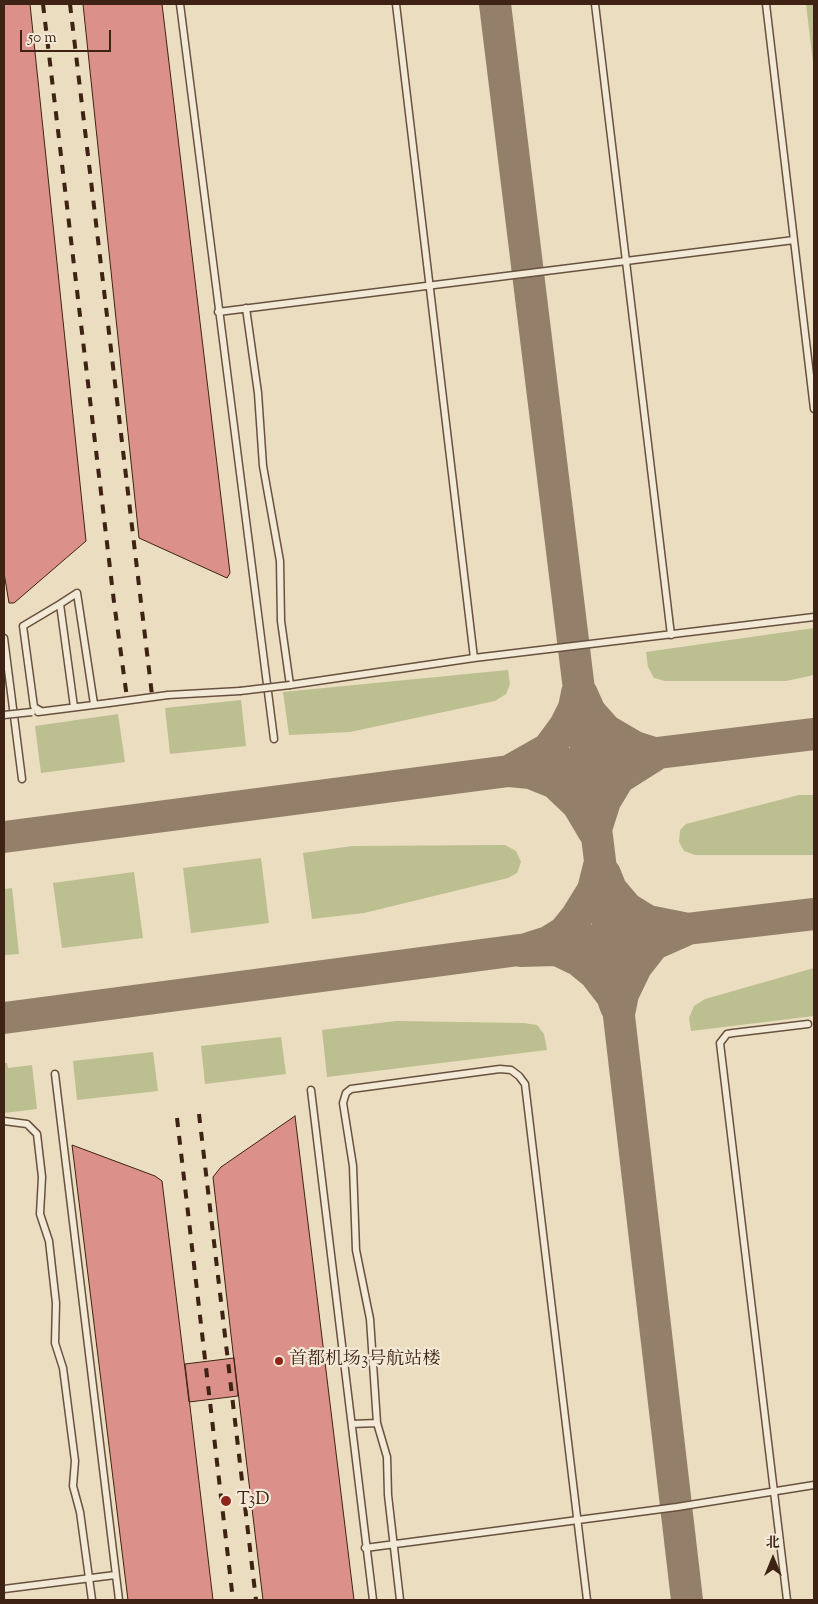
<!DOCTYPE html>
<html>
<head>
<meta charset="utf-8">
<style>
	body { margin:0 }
	#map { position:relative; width:818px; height:1604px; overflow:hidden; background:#ebddc0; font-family:"Sorts Mill Goudy","Noto Serif SC",serif }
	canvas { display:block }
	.frame { position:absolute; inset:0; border:5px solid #3e2214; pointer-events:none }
	.north { position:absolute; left:748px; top:1534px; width:50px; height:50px; -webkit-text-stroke:4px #f2e9d6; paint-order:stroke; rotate:0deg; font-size:14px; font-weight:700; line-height:20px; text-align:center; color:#3e2214 }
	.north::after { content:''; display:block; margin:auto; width:18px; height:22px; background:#3e2214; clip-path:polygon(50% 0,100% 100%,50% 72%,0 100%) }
	.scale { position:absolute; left:20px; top:30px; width:91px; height:22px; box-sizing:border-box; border:2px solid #3e2214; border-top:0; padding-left:6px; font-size:15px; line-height:18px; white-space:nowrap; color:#3e2214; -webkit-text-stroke:4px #f2e9d6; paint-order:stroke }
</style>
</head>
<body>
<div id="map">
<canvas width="818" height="1604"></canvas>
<div class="frame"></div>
<div class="north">北</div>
<div class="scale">50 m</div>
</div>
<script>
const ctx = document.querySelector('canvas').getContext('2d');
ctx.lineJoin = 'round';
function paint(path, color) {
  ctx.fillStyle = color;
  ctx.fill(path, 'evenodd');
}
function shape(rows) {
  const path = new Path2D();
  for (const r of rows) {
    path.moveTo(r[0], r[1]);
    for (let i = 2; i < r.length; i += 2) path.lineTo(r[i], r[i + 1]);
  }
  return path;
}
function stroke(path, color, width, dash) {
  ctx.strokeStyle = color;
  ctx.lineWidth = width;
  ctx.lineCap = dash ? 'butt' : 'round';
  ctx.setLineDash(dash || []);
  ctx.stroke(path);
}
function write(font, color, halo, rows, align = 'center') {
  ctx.font = font + ' "Sorts Mill Goudy","Noto Serif SC",serif';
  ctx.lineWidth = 4.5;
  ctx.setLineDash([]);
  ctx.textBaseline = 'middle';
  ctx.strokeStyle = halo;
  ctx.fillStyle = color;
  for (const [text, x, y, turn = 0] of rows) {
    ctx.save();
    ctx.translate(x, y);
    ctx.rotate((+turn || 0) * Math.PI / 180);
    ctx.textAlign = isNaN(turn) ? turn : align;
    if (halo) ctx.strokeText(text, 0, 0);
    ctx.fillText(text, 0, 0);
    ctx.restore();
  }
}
paint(shape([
	[806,4,814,4,814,71],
	[814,628,814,675,786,681,665,681,654,678,648,667,646,652],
	[508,670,510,684,506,694,495,701,350,732,289,735,283,692],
	[241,700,246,746,170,754,165,708],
	[118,714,125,762,41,773,35,726],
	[799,795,814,795,814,855,695,855,684,851,679,842,680,830,686,824],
	[505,845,516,851,521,862,517,873,508,878,364,913,312,919,303,853,352,846],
	[261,858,269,923,191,933,183,868],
	[134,872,143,938,62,948,53,883],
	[12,888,19,954,4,955,4,889],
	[814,968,814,1016,691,1031,689,1018,694,1006,705,999],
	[396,1021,523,1023,537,1025,544,1034,547,1050,327,1077,322,1030],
	[281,1037,286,1074,205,1084,201,1046],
	[153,1052,158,1091,77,1100,73,1061],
	[4,1063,7,1063,8,1068,32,1065,37,1109,4,1113]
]), '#bcbf8f');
stroke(shape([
	[495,4,619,1016,687,1600],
	[577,693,574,708,565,726,548,749,509,771,530,773,555,783,578,805,594,832],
	[582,694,590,712,606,730,635,747,657,754,619,778,605,801,597,826],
	[4,837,509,771,814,734],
	[599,866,593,890,577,916,564,932,548,942,520,951,557,950,578,960,595,974,612,996,616,1007],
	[605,874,611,889,627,908,648,921,688,929,654,944,636,967,623,994,620,1009],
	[4,1018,610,938,814,914]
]), '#94806a', 32);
const building = shape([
	[4,4,30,4,86,541,14,603,9,603,4,573,4,4],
	[83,4,162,4,230,573,227,578,139,538,83,4],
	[295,1116,354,1600,128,1600,72,1145,155,1176,162,1181,189,1402,238,1396,213,1177,221,1167,295,1116],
	[234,1358,263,1600,213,1600,185,1364,234,1358]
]);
paint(building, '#db9089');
stroke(building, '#3e2214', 1);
const lane = shape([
	[180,4,274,739],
	[396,4,474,658],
	[595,4,671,635],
	[766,4,814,409],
	[246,308,258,393,263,466,280,561,281,621,290,685,474,658,814,617],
	[218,312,794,240],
	[60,604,77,593,94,704],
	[4,638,22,779],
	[168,695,240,691],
	[41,711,34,707,23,626,60,604,74,707],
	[38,712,109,703],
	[55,1074,119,1600],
	[311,1090,373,1600],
	[4,1121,27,1124,37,1134,42,1177,40,1214,49,1241,56,1303,55,1343,63,1368,75,1461,73,1486,80,1512,92,1600],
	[352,1424,377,1423],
	[365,1548,677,1507,814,1485],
	[4,1589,115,1575],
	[400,1600,388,1495,387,1457,377,1423,370,1319,356,1250,353,1166,343,1103,346,1093,351,1089,500,1069,511,1070,519,1076,525,1084,587,1600],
	[787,1600,720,1043,727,1034,733,1033,808,1024]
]);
stroke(lane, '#69513f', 9);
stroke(lane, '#f2e9d6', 6);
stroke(shape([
	[43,4,114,602,127,698],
	[70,4,152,695],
	[199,1114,256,1600],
	[177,1118,233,1600]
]), '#3e2214', 4, [9, 9]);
const laneBridge = shape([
	[240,691,290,685],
	[109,703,168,695],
	[4,715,32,712]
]);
stroke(laneBridge, '#69513f', 9, []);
stroke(laneBridge, '#f2e9d6', 6);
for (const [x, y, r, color] of [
	[279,1361,5,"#8f2418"],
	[226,1501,6,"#8f2418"]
]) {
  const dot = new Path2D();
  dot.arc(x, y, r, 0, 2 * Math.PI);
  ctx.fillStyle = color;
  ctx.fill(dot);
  stroke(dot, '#f2e9d6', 2);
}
write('18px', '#3e2214', '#f2e9d6', [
	["首都机场3号航站楼",289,1361],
	["T3D",237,1501]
], 'left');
</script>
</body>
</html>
